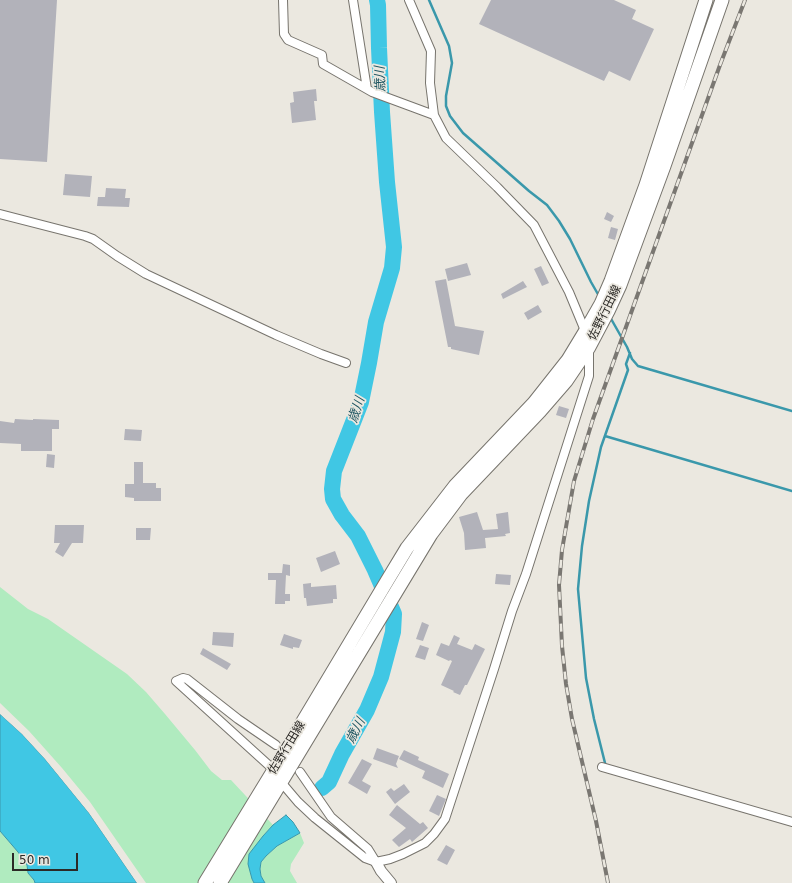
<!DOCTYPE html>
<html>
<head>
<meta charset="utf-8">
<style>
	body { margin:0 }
	#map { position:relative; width:792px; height:883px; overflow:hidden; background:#ebe8e0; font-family:"DejaVu Sans",sans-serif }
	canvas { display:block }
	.scale { position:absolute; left:12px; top:853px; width:66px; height:18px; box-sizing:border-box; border:2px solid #2c2a27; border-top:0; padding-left:5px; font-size:12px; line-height:14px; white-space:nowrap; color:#2c2a27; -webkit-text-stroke:3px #ebe8e0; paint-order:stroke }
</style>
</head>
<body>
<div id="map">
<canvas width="792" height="883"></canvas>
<div class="scale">50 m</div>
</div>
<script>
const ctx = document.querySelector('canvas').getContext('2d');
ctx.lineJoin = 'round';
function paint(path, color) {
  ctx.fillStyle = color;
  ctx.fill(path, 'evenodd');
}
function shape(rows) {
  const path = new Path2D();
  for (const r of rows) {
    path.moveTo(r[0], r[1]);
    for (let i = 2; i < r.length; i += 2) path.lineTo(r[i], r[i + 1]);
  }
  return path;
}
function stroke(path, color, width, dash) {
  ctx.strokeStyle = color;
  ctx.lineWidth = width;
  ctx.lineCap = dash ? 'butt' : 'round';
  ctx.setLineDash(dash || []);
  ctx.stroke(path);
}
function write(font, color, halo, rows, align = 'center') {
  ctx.font = font + ' "DejaVu Sans","Noto Sans JP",sans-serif';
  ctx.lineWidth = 3.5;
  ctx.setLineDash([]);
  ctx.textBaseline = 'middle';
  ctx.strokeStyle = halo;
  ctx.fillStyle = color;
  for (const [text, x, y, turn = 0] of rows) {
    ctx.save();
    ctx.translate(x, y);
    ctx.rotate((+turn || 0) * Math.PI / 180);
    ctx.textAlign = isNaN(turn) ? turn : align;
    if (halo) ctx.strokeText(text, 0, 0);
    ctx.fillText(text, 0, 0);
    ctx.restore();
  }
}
paint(shape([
	[0,587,28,609,48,619,127,674,146,692,165,714,195,750,211,771,222,780,231,780,273,825,263,836,252,879,254,883,146,883,90,802,62,768,29,731,0,703],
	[0,831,18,852,27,865,28,873,34,880,35,883,0,883],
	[300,833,304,843,291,864,290,871,297,883,265,883,261,876,260,869,261,862,266,856,277,846]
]), '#b0ebbf');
const water = shape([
	[0,714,22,734,45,759,89,813,137,883,35,883,34,880,28,873,27,865,18,852,0,831,0,714],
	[286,815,293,822,300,833,277,846,266,856,261,862,260,869,261,876,265,883,254,883,252,879,248,864,249,854,263,836,273,825,286,815]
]);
paint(water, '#40c7e4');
stroke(water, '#3a98ab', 1);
paint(shape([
	[0,712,23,733,46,758,91,812,139,883,137,883,89,813,45,759,22,734,0,714]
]), '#ebe8e0');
stroke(shape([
	[429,0,449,46,452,63,446,96,446,106,450,116,463,133,529,191,547,205,559,221,570,239,591,282,599,296],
	[610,317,627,347,632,359,638,366,792,411],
	[605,436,792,491],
	[606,767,594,719,586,678,578,589,582,546,589,501,601,447,628,370,626,364,630,353]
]), '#3a98ab', 2.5);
stroke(shape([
	[322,788,329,782,342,754,367,710,381,677,393,632,394,614,375,570,358,536,342,515,333,499,332,489,334,471,361,402,369,363,376,322,392,268,394,247,387,182,382,112,379,48,378,5,377,0]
]), '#40c7e4', 16);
paint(shape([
	[0,0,57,0,47,162,0,159],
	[491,0,614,0,636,10,632,19,654,29,630,81,609,71,604,81,479,24],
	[316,89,317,101,314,101,316,120,292,123,290,103,294,102,293,92],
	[65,174,92,176,90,197,63,195],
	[106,188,126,189,125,198,130,198,129,207,97,206,98,197,105,197],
	[607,212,614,216,611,222,604,219],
	[611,227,618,229,615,240,608,238],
	[467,263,471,275,448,281,445,269],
	[541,266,549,283,542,286,534,269],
	[446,279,455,326,484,331,479,355,451,349,451,347,448,347,435,281],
	[523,281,527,287,503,299,501,294],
	[538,305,542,312,528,320,524,313],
	[559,406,569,409,566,418,556,415],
	[15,419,33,420,33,419,59,420,59,429,52,429,52,451,21,451,21,444,0,443,0,421,14,423],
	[125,429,142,430,141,441,124,440],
	[47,454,55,455,54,468,46,467],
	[134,462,143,462,143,483,156,483,156,488,161,488,161,501,134,501,134,498,125,497,125,484,134,484],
	[477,512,483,530,498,529,496,514,508,512,510,533,505,534,506,536,485,538,486,548,465,550,464,533,459,517],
	[55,525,84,525,83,543,72,543,63,557,55,552,60,543,54,543],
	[136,528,151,528,150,540,136,540],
	[335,551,340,564,321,572,316,558],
	[283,564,290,565,290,576,286,575,285,594,290,594,290,601,285,601,285,604,275,604,276,580,268,580,268,573,282,573],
	[496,574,511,575,510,585,495,584],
	[311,583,311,587,336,585,337,599,333,599,333,603,307,606,306,598,304,598,303,584],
	[422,622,429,625,423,641,416,639],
	[213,632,234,633,233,647,212,645],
	[284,634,302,640,299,648,293,647,293,649,280,645],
	[454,635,460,638,457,644,472,650,475,644,485,649,467,685,465,685,460,695,453,692,454,691,441,685,452,661,450,660,449,661,436,655,441,643,449,646],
	[420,645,429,648,425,660,415,657],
	[203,648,231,664,227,670,200,654],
	[377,748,399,756,396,764,398,768,373,759],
	[404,750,419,757,418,760,449,774,443,788,422,778,425,771,399,759],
	[362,759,372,764,362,781,371,786,367,794,348,783],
	[404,784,410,792,395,804,386,792,391,788,394,791],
	[437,795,446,799,439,816,429,811],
	[397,805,420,824,423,822,428,828,412,842,410,839,399,847,392,840,406,828,389,815],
	[446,845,455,850,447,865,437,860]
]), '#b2b2ba');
const minor = shape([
	[283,0,284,34,288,40,322,55,323,64,372,92,434,115],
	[353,0,367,89],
	[409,0,431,51,430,83,434,115,446,138,497,187,534,225,569,292,586,333],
	[0,214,85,236,93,239,117,256,146,274,276,335,321,354,346,363],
	[602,767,792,822],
	[274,770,176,681,183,678,187,679,238,719,276,745],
	[300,772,331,817,368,849,376,862],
	[281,782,298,802,315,818,365,858,376,862,390,859,403,854,425,843,434,834,445,819,494,669,512,611,526,574,589,376,589,349]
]);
const tertiary = shape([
	[376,862,381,871,391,883]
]);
const primary = shape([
	[205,883,274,770,387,581,407,548,455,486,534,403,568,360,585,332,601,304,611,281,646,185,706,0],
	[220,883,431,534,461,494,540,411,566,381,589,347,608,311,620,285,664,166,722,0]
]);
stroke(minor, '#77746d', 10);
stroke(tertiary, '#77746d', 12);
stroke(primary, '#77746d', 15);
stroke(minor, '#fff', 8);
stroke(tertiary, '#fff', 10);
stroke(primary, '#fff', 13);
const rail = shape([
	[608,883,596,821,572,719,566,684,562,646,559,585,562,550,574,481,593,419,720,65,745,0]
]);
stroke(rail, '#7a7772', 4);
stroke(rail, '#ebe8e0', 2.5, [8]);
write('12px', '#2c2a27', '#ebe8e0', [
	["佐野行田線",605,313,-64],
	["佐野行田線",287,748,-59]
]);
write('italic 13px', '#1e5561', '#ebe8e0', [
	["歳川",381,79,-92],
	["歳川",357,410,-72],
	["歳川",356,731,-62]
]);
</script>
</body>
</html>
